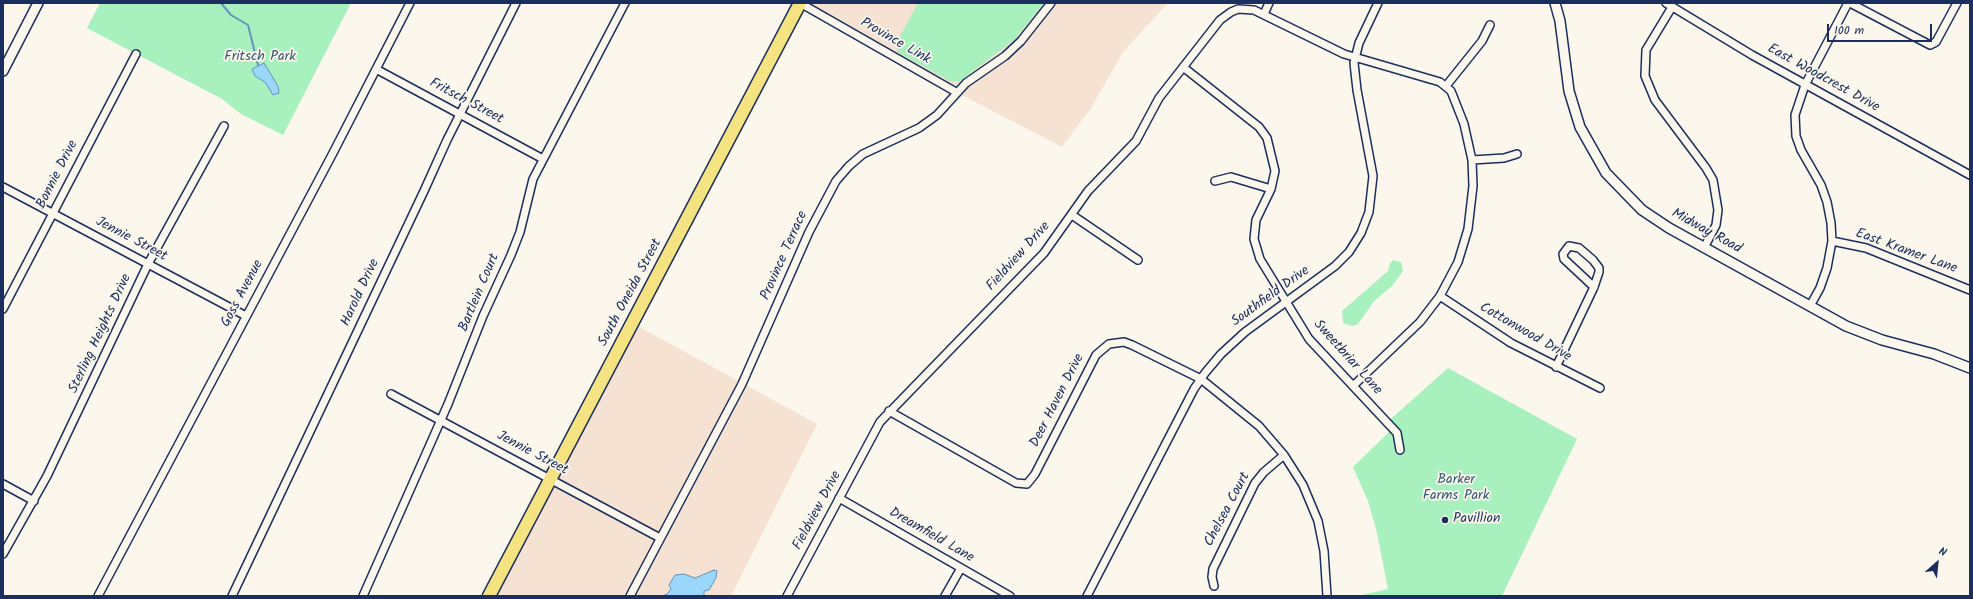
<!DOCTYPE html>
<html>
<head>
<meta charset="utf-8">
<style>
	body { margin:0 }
	#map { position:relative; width:1973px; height:599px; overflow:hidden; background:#fbf7ec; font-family:Kalam,sans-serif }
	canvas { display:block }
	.frame { position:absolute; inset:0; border:4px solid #1b2f5e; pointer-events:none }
	.north { position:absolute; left:1917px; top:543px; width:40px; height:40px; -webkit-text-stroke:3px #fbf7ec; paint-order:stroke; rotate:27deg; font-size:11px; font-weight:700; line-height:16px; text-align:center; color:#1b2f5e }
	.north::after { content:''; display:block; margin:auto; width:14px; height:18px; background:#1b2f5e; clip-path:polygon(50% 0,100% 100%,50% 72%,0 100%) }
	.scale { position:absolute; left:1827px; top:24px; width:105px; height:18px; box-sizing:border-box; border:2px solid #1b2f5e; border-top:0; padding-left:5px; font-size:12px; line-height:14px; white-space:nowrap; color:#1b2f5e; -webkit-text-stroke:3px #fbf7ec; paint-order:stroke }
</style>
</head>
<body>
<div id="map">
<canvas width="1973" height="599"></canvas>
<div class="frame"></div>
<div class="north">N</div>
<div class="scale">100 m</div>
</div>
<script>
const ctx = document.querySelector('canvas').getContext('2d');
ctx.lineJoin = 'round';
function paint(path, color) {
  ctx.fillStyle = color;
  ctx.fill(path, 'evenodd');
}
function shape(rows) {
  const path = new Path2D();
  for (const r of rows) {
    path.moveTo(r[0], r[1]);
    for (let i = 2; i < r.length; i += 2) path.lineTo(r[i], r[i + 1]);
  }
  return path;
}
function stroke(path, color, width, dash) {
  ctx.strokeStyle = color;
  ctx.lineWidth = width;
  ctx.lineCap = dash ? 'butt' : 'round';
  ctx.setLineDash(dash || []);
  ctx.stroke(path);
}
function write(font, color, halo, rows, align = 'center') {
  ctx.font = font + ' Kalam,sans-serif';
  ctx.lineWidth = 3.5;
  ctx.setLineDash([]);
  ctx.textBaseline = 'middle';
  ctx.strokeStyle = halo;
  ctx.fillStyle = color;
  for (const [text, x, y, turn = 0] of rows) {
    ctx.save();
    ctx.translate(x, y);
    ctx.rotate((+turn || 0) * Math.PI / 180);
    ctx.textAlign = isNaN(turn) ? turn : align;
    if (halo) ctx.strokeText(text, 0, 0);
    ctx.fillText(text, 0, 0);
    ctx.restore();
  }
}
paint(shape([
	[800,3,1168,3,1123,52,1091,108,1062,147,956,92],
	[632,323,817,424,731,596,489,596]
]), '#f5e2d3');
paint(shape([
	[100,3,351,3,283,135,241,114,222,99,87,28],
	[918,3,1044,3,1015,39,960,81,952,82,897,52,897,42],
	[1393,260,1401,262,1403,271,1392,286,1374,301,1358,324,1352,326,1343,323,1342,311,1388,271,1390,263],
	[1448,368,1577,439,1502,596,1357,596,1388,589,1377,533,1368,501,1353,467,1389,432,1384,425]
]), '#a8f0be');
const water = shape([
	[264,63,278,86,279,93,273,95,265,82,255,76,252,69,264,63],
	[714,570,717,571,716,578,709,590,704,591,704,596,662,596,667,594,671,589,669,585,675,575,684,574,695,578,714,570]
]);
paint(water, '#9ad7fb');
stroke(water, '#6794bc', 1);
stroke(shape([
	[221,3,231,15,248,25,258,65]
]), '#6794bc', 2);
const street = shape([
	[800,3,956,92],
	[1666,3,1752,55,1970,175],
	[1850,3,1930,45,1936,42,1957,3],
	[1672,7,1646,50,1645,76,1655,100,1706,168,1713,180,1718,210,1716,225,1704,248],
	[1264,14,1269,3],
	[1183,67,1259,127,1267,138,1275,171,1271,189,1256,220,1254,239,1260,259,1309,339,1397,433,1400,450],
	[376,69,543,159],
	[1446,86,1482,41,1490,25],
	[1472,160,1504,158,1517,154],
	[1215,181,1231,177,1271,189],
	[3,187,246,316],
	[1072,215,1138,260],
	[1832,241,1866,248,1970,290],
	[1440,296,1511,343,1600,388],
	[1810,306,1820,288,1827,268,1832,241,1831,223,1827,202,1821,185,1801,150,1796,136,1795,115,1805,85,1848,3],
	[3,309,136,54],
	[1556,367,1594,287,1599,272,1599,268,1593,260,1579,248,1569,246,1563,254,1564,259,1594,287],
	[391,394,660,538],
	[889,411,1016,483,1027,484,1035,474,1096,355,1109,344,1124,342,1132,345,1201,379,1259,426,1284,455,1303,485,1318,521,1324,551,1327,596],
	[3,484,34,501],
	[839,498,1010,596],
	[3,554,47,476,148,264,224,126],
	[1214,586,1212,577,1213,569,1255,483,1264,472,1284,455],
	[98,596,333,153,410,3],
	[232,596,424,191,447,140,516,3],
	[363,596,448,404,483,316,511,255,520,232,533,179,625,3],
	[630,596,742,384,809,232,836,181,849,166,863,154,919,128,937,115,966,83,1005,56,1021,41,1051,3],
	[787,596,880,422,1044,253,1088,191,1136,141,1159,98,1220,20,1231,12,1238,9,1254,10,1344,54,1440,82,1451,91,1464,124,1472,160,1473,186,1468,229,1458,262,1440,296,1420,322,1354,385],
	[945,596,961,568],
	[1087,596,1194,389,1205,373,1221,354,1245,332,1335,266,1349,252,1361,233,1369,212,1373,176,1357,90,1354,63,1359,43,1378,3]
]);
const secondary = shape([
	[1555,3,1560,21,1569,91,1580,127,1606,173,1642,210,1669,228,1846,326,1882,340,1934,354,1970,368],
	[3,71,38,3]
]);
const highway = shape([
	[489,596,800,3]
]);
stroke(street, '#1b2f5e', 10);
stroke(secondary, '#1b2f5e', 12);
stroke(highway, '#1b2f5e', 15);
stroke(street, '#fbf7ec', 7);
stroke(secondary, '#fbf7ec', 9);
stroke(highway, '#f5e382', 12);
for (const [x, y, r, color] of [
	[1445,520,4,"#1b2f5e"]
]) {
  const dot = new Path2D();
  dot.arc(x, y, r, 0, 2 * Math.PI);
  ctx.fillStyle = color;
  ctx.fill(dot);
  stroke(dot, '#fbf7ec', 1.5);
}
write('14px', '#1b2f5e', '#fbf7ec', [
	["Province Link",895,42,30],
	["East Woodcrest Drive",1823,79,29],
	["Fritsch Street",466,102,28],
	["Bonnie Drive",58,175,-63],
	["Midway Road",1706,232,29],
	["Jennie Street",131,240,28],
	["East Kramer Lane",1906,252,20],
	["Province Terrace",785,256,-66],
	["Fieldview Drive",1019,257,-48],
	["Harold Drive",361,293,-65],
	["Bartlein Court",480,293,-67],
	["South Oneida Street",631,293,-62],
	["Goss Avenue",243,294,-62],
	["Southfield Drive",1271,297,-36],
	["Cottonwood Drive",1525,333,30],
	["Sterling Heights Drive",101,334,-65],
	["Sweetbriar Lane",1347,358,48],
	["Deer Haven Drive",1058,401,-63],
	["Jennie Street",532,454,28],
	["Chelsea Court",1228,510,-62],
	["Fieldview Drive",818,511,-62],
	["Dreamfield Lane",931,536,30]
]);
write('14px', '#375671', '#fbf7ec', [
	["Fritsch Park",260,58],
	["Barker",1456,481],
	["Farms Park",1456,497]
]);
write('14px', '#1b2f5e', '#fbf7ec', [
	["Pavillion",1453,520]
], 'left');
</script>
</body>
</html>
